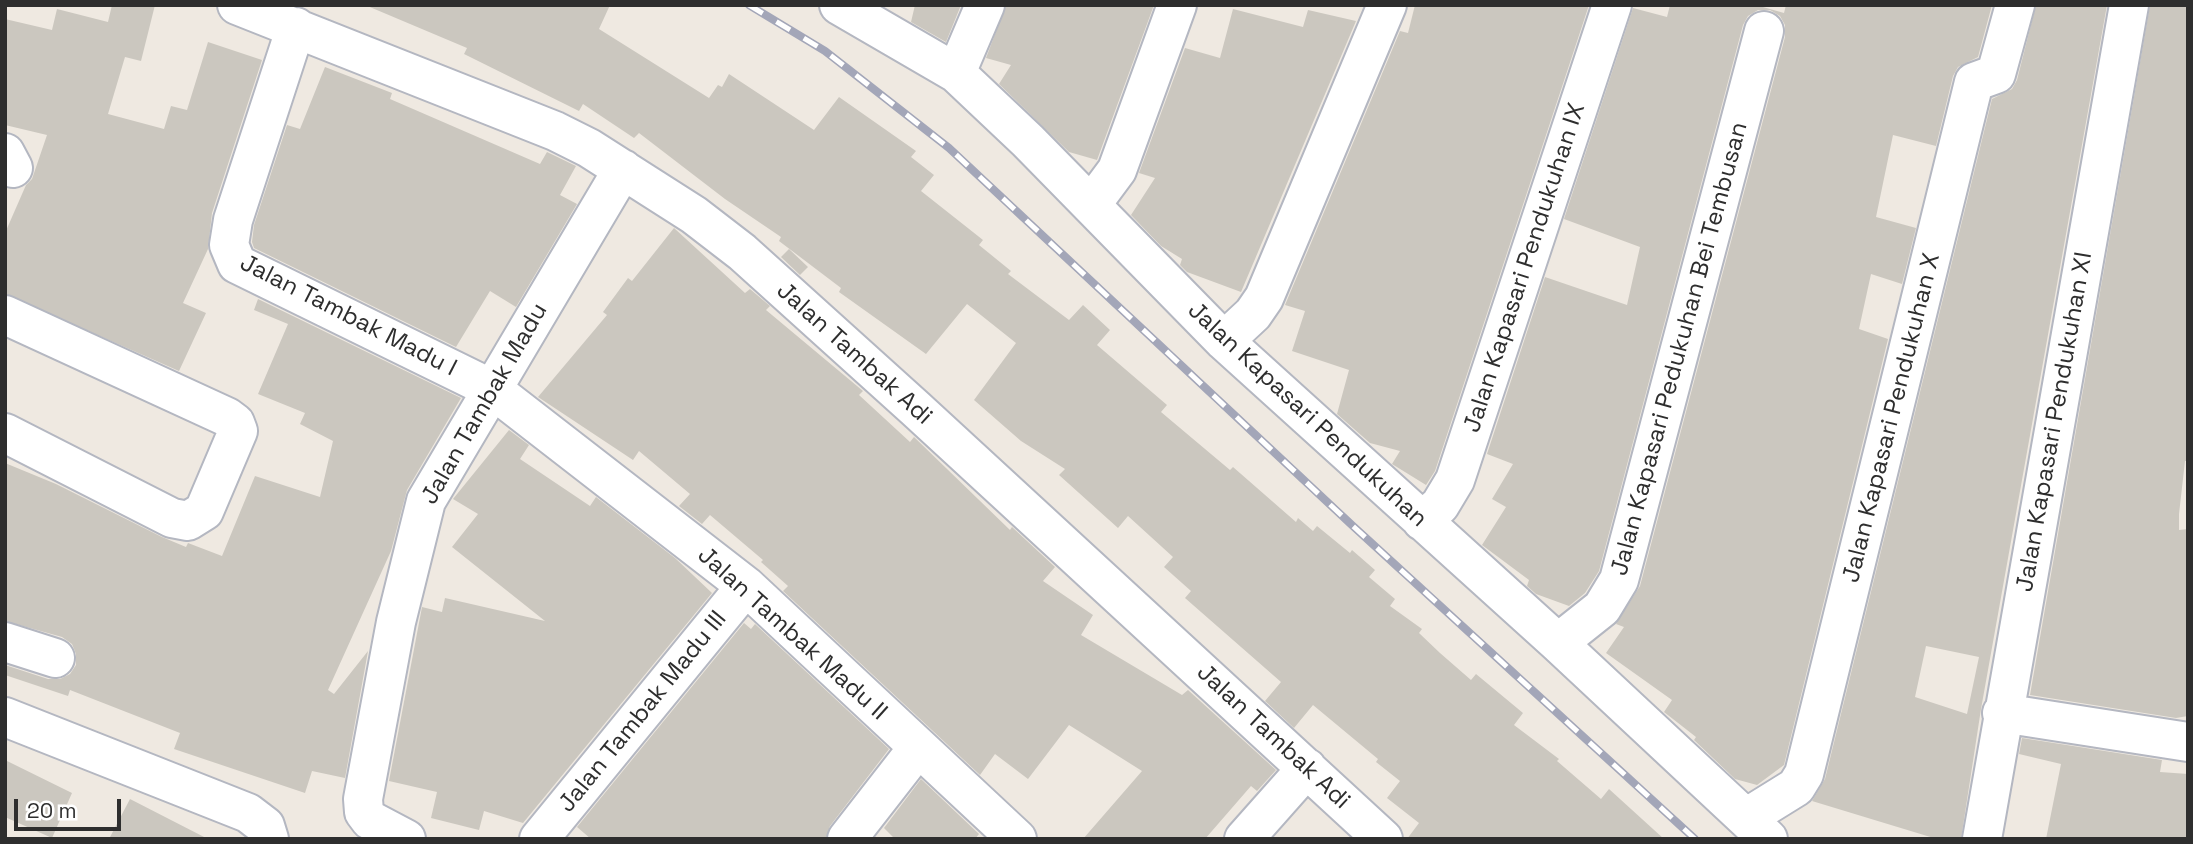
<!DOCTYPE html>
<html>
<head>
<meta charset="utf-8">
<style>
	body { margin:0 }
	#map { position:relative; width:2193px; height:844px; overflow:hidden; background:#efe9e1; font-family:"Space Grotesk",sans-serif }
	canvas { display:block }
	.frame { position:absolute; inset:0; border:7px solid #2e2e2e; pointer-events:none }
	.scale { position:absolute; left:14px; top:799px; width:107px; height:32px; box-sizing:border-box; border:4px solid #2e2e2e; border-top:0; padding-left:9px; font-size:21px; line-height:24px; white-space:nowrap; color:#2e2e2e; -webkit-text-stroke:5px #fff; paint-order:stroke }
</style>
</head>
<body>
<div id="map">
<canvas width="2193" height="844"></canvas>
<div class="frame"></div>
<div class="scale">20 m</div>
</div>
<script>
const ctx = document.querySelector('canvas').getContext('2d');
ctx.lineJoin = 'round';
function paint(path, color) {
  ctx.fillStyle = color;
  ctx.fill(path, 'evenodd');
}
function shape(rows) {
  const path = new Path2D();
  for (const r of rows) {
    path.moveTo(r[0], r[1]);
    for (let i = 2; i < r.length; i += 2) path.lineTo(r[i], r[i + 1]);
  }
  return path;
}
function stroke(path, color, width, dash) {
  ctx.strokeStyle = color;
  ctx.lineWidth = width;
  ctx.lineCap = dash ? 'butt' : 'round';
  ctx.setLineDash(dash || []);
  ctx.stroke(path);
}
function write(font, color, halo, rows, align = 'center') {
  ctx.font = font + ' "Space Grotesk",sans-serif';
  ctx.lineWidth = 7;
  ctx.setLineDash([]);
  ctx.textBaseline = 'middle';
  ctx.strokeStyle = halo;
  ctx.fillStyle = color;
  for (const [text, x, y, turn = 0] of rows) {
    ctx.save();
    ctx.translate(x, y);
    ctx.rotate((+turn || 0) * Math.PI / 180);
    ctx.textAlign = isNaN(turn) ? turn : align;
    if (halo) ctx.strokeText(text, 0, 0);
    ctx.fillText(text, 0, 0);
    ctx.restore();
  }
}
paint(shape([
	[112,5,155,5,141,61,125,57,108,114,164,129,171,106,187,110,208,42,262,60,212,213,208,249,183,303,206,313,179,371,5,294,5,233,26,185,32,179,47,135,5,125,5,19,52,30,57,9,108,22],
	[365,5,610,5,599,29,709,98,718,85,722,87,729,74,814,130,839,97,916,151,911,157,934,175,921,191,983,240,979,245,1011,271,1008,274,1069,320,1083,305,1110,330,1097,345,1167,405,1161,412,1230,470,1233,467,1296,522,1298,518,1313,531,1317,526,1350,553,1352,550,1375,570,1369,577,1395,599,1390,606,1422,629,1419,633,1440,653,1471,680,1476,674,1523,713,1514,725,1559,759,1557,761,1601,799,1609,789,1664,839,1407,839,1419,823,1387,798,1400,781,1376,762,1378,759,1313,705,1294,728,1265,701,1281,682,1185,598,1191,591,1164,567,1173,557,1128,516,1118,528,1059,475,1065,469,1021,441,974,400,1016,343,967,304,926,354,839,292,841,288,779,241,781,237,725,199,639,133,634,138,583,104,579,111,464,54,467,48],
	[915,5,961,5,946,42,911,22],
	[1006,5,1154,5,1097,160,1069,152,999,84,1011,65,986,58],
	[1415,5,1589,5,1435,471,1426,485,1392,464,1400,451,1370,443,1337,414,1349,370,1292,351,1305,311,1285,305,1400,31,1408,33],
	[1670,5,1756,5,1784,13,1786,5,1992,5,1978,57,1958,67,1953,76,1936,146,1893,135,1876,217,1916,228,1902,284,1871,274,1859,329,1888,339,1784,765,1757,785,1735,779,1694,740,1696,737,1664,712,1672,700,1606,653,1624,627,1616,624,1640,586,1785,37,1785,25,1780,16,1770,10,1758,10,1748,16,1743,25,1599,571,1585,593,1569,606,1536,594,1527,586,1529,580,1482,545,1506,507,1492,499,1513,464,1487,454,1545,277,1627,305,1640,247,1564,219,1633,8,1667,17],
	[2036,5,2107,5,1981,709,1961,839,1937,839,1812,801,1825,779,1992,99,2012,89,2017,80],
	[1926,646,1979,657,1967,714,1915,697],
	[2150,5,2188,5,2188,461,2185,461,2179,514,2179,530,2188,529,2188,716,2176,718,2030,695],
	[1233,9,1303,27,1308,10,1356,21,1241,292,1187,272,1180,265,1182,259,1161,246,1131,215,1155,178,1139,173,1185,48,1220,58],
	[325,67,392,93,390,99,540,164,547,152,576,166,560,195,577,204,516,307,490,291,456,347,254,248,252,242,254,225,287,125,300,129],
	[674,228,745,293,750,289,770,306,766,310,863,391,859,395,910,442,914,437,1010,530,1012,527,1055,567,1043,581,1093,615,1081,635,1182,695,1188,690,1276,770,1257,791,1251,786,1205,839,1083,839,1142,771,1069,725,1028,779,995,754,980,775,783,591,788,586,761,562,763,560,710,515,702,524,679,506,690,494,639,451,633,460,538,397,607,315,603,312,628,278,632,281],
	[789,249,808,267,800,275,781,257],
	[258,299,461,398,407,490,391,551,328,690,334,694,368,651,345,778,312,771,305,793,174,749,180,733,70,690,68,696,5,675,5,665,48,679,60,679,70,674,76,665,76,654,72,644,62,637,5,621,5,463,56,484,162,537,186,547,188,543,222,556,255,476,320,497,333,441,300,424,305,413,258,394,288,324,254,310],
	[509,430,529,445,520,459,590,506,596,497,675,558,712,593,523,823,484,811,479,830,431,818,437,792,389,781,422,607,442,612,445,598,545,621,452,547,478,514,453,499],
	[744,623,751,629,755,624,889,749,830,826,826,839,591,839,577,827],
	[2022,738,2162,760,2160,772,2188,774,2188,839,2046,839,2061,764,2019,754],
	[5,760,72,793,52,838,5,817],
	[921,779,979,834,975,839,895,839,884,828],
	[130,799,208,839,109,839]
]), '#cbc7bf');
const minor = shape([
	[237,5,555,131,589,148,694,215,742,252,916,409,1383,839],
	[839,5,956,73,1028,141,1224,341,1558,643,1768,839],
	[296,27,233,220,229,245,237,264,492,389,746,586,1017,839],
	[956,73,985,5],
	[5,153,13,168],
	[1091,205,1117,170,1177,5],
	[5,315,227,417,235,423,238,431,204,511,188,521,172,518,5,433],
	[1224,341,1253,314,1264,298,1387,5],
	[1422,521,1440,505,1455,480,1612,5],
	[5,642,55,658],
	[1558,643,1602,608,1619,580,1764,31],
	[2002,713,2188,742],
	[5,717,248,813,265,826,269,839],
	[1746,818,1796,787,1804,774,1974,82,1996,74,2015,5],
	[406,839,370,820,364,812,363,799,396,622,426,501,623,169],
	[539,839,746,586],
	[847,839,917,749],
	[1244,839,1307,768],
	[1982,839,2129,5]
]);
stroke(minor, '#b4b7c1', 42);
stroke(minor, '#fff', 38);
const rail = shape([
	[749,5,825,51,949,148,1354,527,1695,839]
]);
stroke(rail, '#a3a6b8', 8);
stroke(rail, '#fff', 5, [16]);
write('24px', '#2e2e2e', '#fff', [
	["Jalan Kapasari Pendukuhan IX",1525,268,-72],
	["Jalan Tambak Madu I",348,316,27],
	["Jalan Kapasari Pedukuhan Bei Tembusan",1680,349,-75],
	["Jalan Tambak Adi",854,354,42],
	["Jalan Tambak Madu",485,404,-60],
	["Jalan Kapasari Pendukuhan",1307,415,43],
	["Jalan Kapasari Pendukuhan X",1892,418,-76],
	["Jalan Kapasari Pendukuhan XI",2055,422,-80],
	["Jalan Tambak Madu II",792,634,42],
	["Jalan Tambak Madu III",643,712,-51],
	["Jalan Tambak Adi",1273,737,43]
]);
</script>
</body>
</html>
